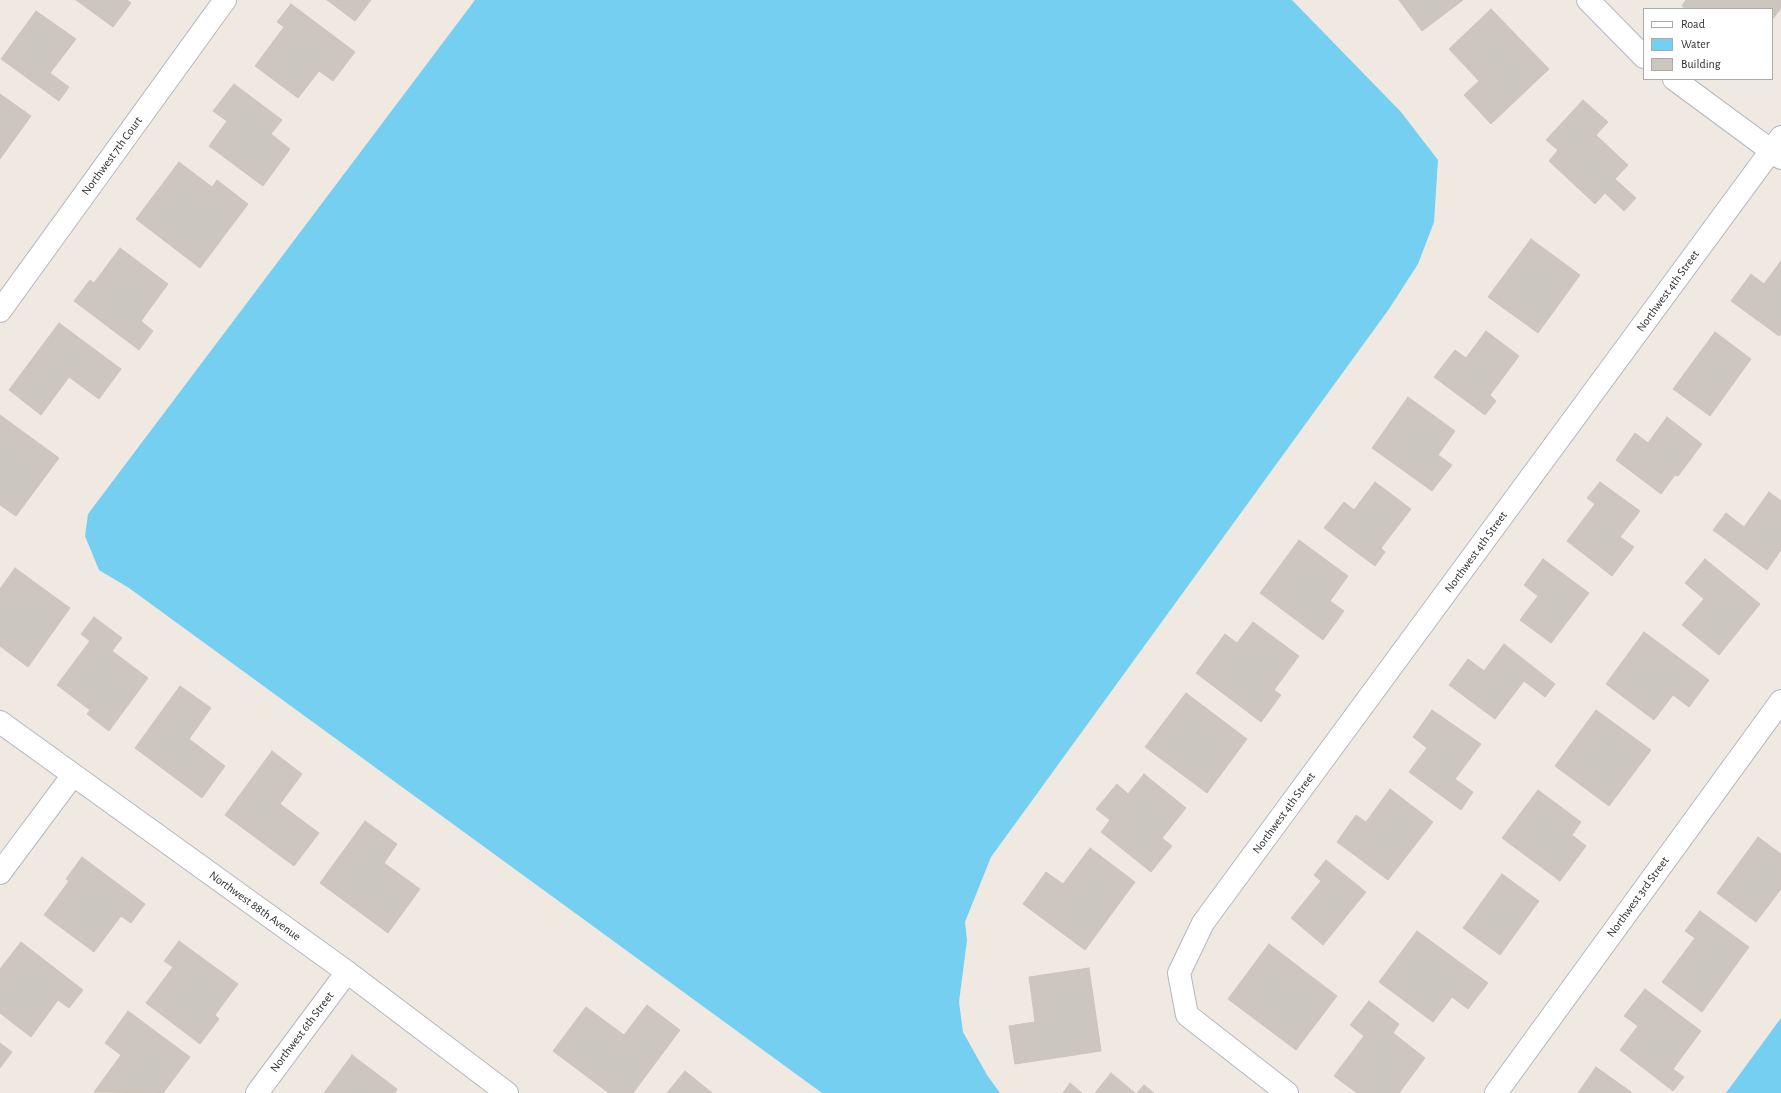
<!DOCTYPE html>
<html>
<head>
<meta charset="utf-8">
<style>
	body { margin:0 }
	#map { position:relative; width:1781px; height:1093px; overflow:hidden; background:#efe9e1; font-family:"Alegreya Sans",sans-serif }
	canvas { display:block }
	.legend { position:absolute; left:1643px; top:8px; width:130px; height:72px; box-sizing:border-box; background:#fff; border:1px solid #ababab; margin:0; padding:5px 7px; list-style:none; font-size:12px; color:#2e2e2e }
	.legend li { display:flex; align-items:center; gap:8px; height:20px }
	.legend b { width:20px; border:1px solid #ababab }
</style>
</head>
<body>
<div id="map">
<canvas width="1781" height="1093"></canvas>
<ul class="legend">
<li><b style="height:5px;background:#fff"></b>Road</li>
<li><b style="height:11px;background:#75cff0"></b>Water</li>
<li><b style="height:11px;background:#cbc7bf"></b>Building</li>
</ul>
</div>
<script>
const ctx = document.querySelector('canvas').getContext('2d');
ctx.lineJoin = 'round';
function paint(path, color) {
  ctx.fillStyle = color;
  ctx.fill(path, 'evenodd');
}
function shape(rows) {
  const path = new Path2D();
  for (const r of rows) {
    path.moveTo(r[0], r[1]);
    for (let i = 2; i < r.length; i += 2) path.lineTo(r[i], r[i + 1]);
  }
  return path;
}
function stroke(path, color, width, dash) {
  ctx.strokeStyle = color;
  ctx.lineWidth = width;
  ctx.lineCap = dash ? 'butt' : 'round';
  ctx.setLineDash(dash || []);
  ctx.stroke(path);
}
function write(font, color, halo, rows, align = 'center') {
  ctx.font = font + ' "Alegreya Sans",sans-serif';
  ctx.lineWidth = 3.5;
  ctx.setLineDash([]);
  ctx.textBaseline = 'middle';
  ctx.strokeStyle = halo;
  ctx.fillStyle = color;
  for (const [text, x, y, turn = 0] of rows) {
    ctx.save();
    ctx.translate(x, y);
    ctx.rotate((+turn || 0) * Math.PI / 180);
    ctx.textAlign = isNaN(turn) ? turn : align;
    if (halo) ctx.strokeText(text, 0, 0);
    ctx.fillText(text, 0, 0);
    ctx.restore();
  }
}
paint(shape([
	[475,0,1292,0,1401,112,1438,160,1434,222,1418,264,1389,309,991,857,965,922,967,940,959,1002,963,1032,987,1075,1000,1093,822,1093,129,588,99,570,85,536,88,514],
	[1781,1018,1781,1093,1726,1093]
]), '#75cff0');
const building = shape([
	[76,0,127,0,131,3,113,27,76,0],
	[327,0,371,0,355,21,327,0],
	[1399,0,1463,0,1422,31,1399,0],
	[1686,0,1712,0,1714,1,1715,0,1781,0,1781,8,1772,20,1772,9,1686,9,1682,6,1686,0],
	[291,4,355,52,333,81,319,71,298,98,255,66,284,27,277,22,291,4],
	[1491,9,1549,69,1491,124,1464,95,1479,81,1449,49,1491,9],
	[36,11,76,39,50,73,69,87,59,101,1,59,36,11],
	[234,84,282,120,271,134,290,149,263,186,209,146,227,121,213,111,234,84],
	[0,94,31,116,0,159,0,94],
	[1583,100,1608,122,1596,135,1628,165,1615,179,1636,198,1624,211,1605,193,1595,204,1549,161,1558,150,1546,140,1583,100],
	[179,162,212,187,217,180,248,204,200,268,136,219,179,162],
	[1531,239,1580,275,1538,333,1488,297,1531,239],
	[120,248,168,284,141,321,153,331,139,350,74,301,90,280,94,283,120,248],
	[1781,261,1781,333,1779,336,1731,301,1751,274,1764,284,1781,261],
	[59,323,121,369,99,399,69,377,41,415,9,390,59,323],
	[1486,331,1519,356,1490,395,1496,401,1485,415,1434,377,1455,350,1466,358,1486,331],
	[1715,332,1751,359,1710,416,1673,389,1715,332],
	[1408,397,1455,431,1438,455,1452,465,1432,491,1372,448,1408,397],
	[0,415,59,458,16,516,0,505,0,415],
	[1667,417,1702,444,1678,476,1675,475,1661,494,1616,460,1635,433,1648,443,1667,417],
	[1375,482,1411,509,1381,548,1385,552,1375,566,1324,528,1344,502,1354,510,1375,482],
	[1600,482,1640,511,1620,537,1634,547,1612,576,1567,541,1595,504,1587,498,1600,482],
	[1769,492,1781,501,1781,550,1767,570,1713,530,1726,513,1744,527,1769,492],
	[1299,540,1348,576,1330,601,1344,611,1323,640,1260,593,1299,540],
	[1543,559,1589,593,1551,643,1520,620,1538,596,1524,585,1543,559],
	[1705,559,1760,604,1719,655,1682,625,1704,599,1685,583,1705,559],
	[15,568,70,608,28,667,0,646,0,589,15,568],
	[94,617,122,638,112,651,148,678,109,731,87,714,90,710,57,685,90,641,81,634,94,617],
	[1253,622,1299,656,1274,690,1281,695,1261,722,1196,673,1225,634,1237,643,1253,622],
	[1644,632,1709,680,1689,707,1673,695,1654,720,1606,684,1644,632],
	[1504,644,1555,684,1545,697,1524,681,1495,719,1449,685,1468,659,1484,671,1504,644],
	[180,686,211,708,189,739,225,766,202,798,135,748,180,686],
	[1186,693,1247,739,1207,793,1145,747,1186,693],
	[1432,710,1481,744,1455,779,1473,792,1461,810,1409,772,1427,748,1413,737,1432,710],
	[1596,710,1651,750,1609,806,1555,766,1596,710],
	[272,751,302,774,280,804,319,833,294,866,225,815,272,751],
	[1144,774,1186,808,1162,838,1172,846,1151,872,1101,832,1110,820,1096,809,1117,784,1128,794,1144,774],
	[1390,789,1433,822,1388,880,1337,842,1356,815,1366,822,1390,789],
	[1538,790,1581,822,1572,835,1586,846,1560,881,1502,838,1538,790],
	[365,821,397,844,384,863,420,889,388,933,320,883,365,821],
	[1758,837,1781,854,1781,889,1756,922,1717,893,1758,837],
	[1090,848,1135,882,1085,950,1023,904,1046,872,1063,884,1090,848],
	[82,857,145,904,131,923,121,916,94,952,44,915,69,881,66,879,82,857],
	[1326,860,1366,892,1323,945,1291,918,1321,881,1314,875,1326,860],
	[1502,874,1539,901,1500,955,1463,928,1502,874],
	[1700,911,1749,947,1702,1012,1662,982,1695,938,1685,931,1700,911],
	[1417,931,1488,983,1468,1009,1452,997,1433,1022,1379,982,1417,931],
	[179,941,238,984,215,1015,219,1019,200,1044,146,1003,173,967,164,961,179,941],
	[21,942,83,990,69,1008,58,1000,31,1037,0,1013,0,969,21,942],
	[1269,944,1337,996,1296,1050,1228,999,1269,944],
	[1089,968,1101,1051,1015,1064,1009,1026,1035,1022,1029,977,1089,968],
	[1645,989,1701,1031,1673,1069,1684,1077,1673,1091,1620,1050,1638,1026,1624,1016,1645,989],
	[1369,1001,1399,1024,1393,1033,1425,1058,1399,1093,1357,1093,1334,1076,1364,1036,1350,1025,1369,1001],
	[647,1005,680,1030,633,1093,609,1093,553,1051,586,1007,624,1035,647,1005],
	[128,1011,190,1057,163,1093,94,1092,121,1055,105,1043,128,1011],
	[0,1043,12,1052,0,1068,0,1043],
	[352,1055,397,1089,395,1093,324,1093,352,1055],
	[1596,1067,1631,1092,1630,1093,1578,1093,1596,1067],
	[685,1071,712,1093,667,1093,685,1071],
	[1111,1073,1135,1093,1095,1093,1111,1073],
	[1070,1083,1082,1093,1063,1093,1070,1083],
	[1144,1085,1154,1093,1137,1093,1144,1085]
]);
paint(building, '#cbc7bf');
stroke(building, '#cbc5ba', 1);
const street = shape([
	[1588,0,1644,57],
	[1674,79,1781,158],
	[0,311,225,0],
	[0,722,347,972,507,1093],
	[0,873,73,775],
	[257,1093,347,972],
	[1287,1093,1187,1015,1179,973,1203,923,1781,137],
	[1496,1093,1781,701]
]);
stroke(street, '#b4b7c1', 24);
stroke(street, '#fff', 22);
write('12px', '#2e2e2e', '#fff', [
	["Northwest 7th Court",112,156,-54],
	["Northwest 4th Street",1668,291,-54],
	["Northwest 4th Street",1476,552,-54],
	["Northwest 4th Street",1284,813,-54],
	["Northwest 3rd Street",1638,897,-54],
	["Northwest 88th Avenue",255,906,36],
	["Northwest 6th Street",302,1032,-53]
]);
</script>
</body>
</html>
